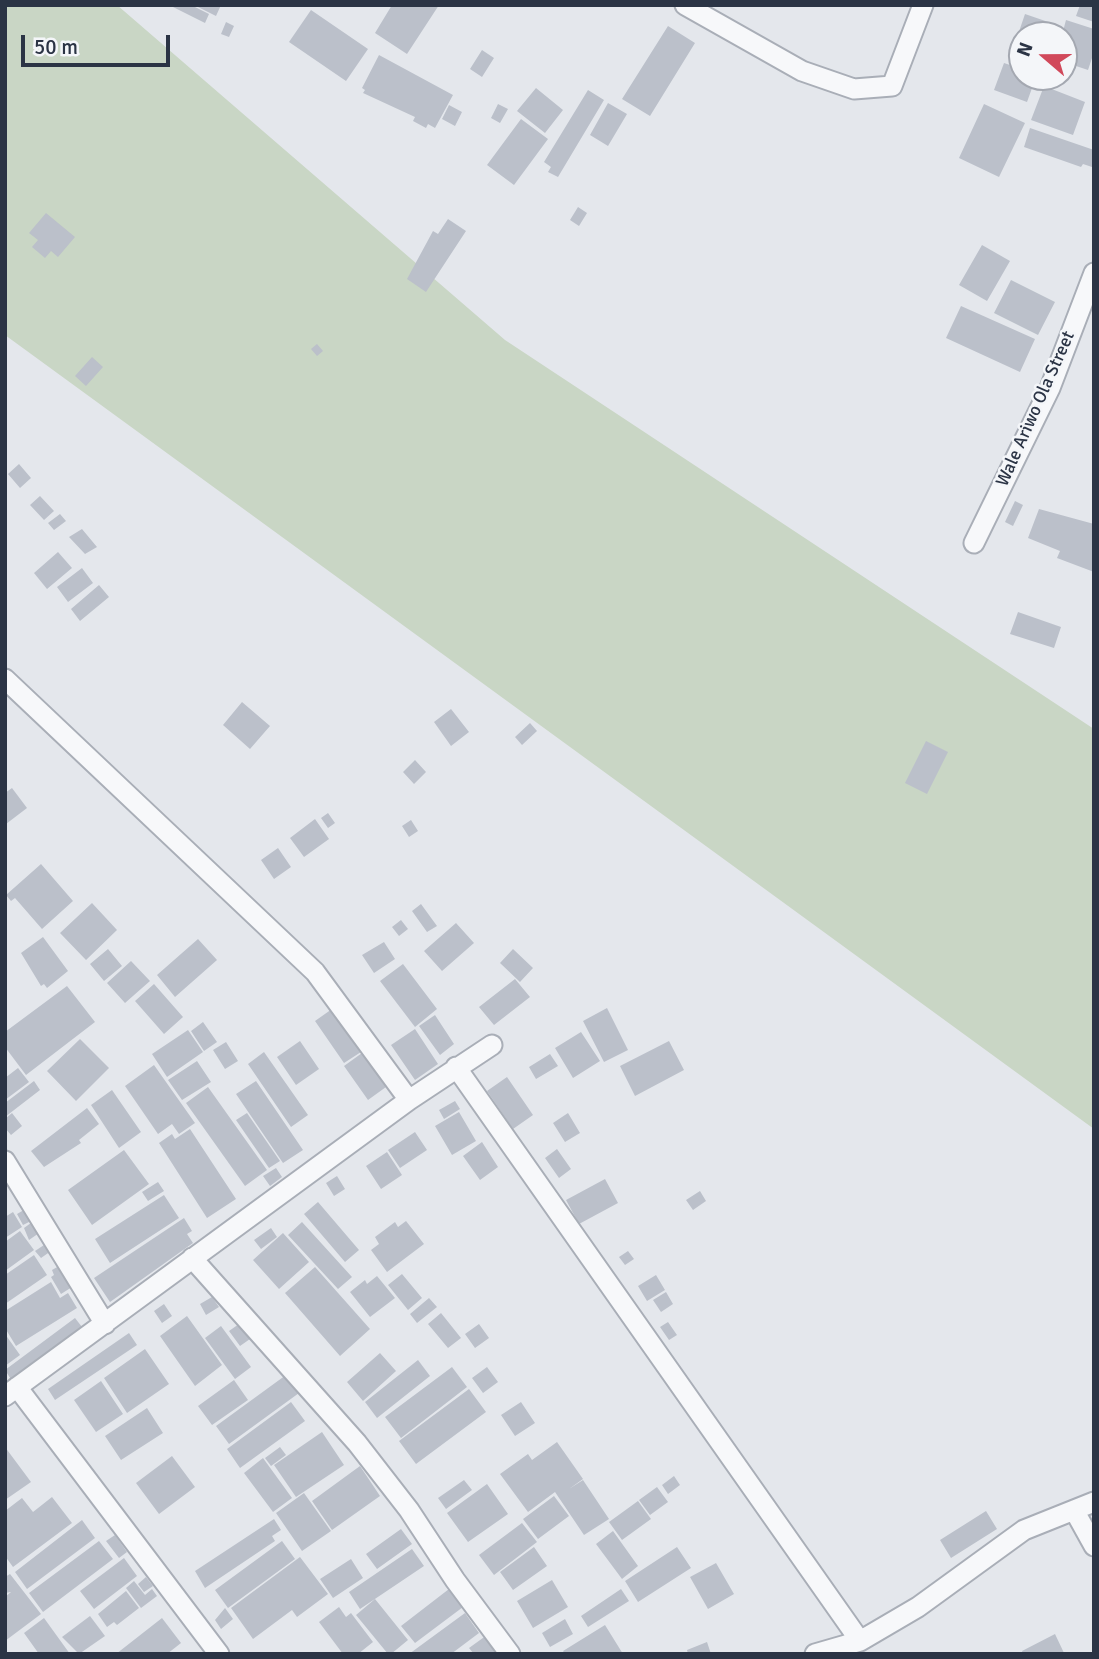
<!DOCTYPE html>
<html>
<head>
<meta charset="utf-8">
<style>
	body { margin:0 }
	#map { position:relative; width:1099px; height:1659px; overflow:hidden; background:#e4e7ec; font-family:Signika,sans-serif }
	canvas { display:block }
	.frame { position:absolute; inset:0; border:7px solid #2b3445; pointer-events:none }
	.north { position:absolute; left:1008px; top:21px; width:70px; height:70px; box-sizing:border-box; background:#f4f6f9; border:2px solid #a4a8b1; border-radius:50%; rotate:290deg; font-size:19px; font-weight:700; line-height:28px; text-align:center; color:#2b3445 }
	.north::after { content:''; display:block; margin:auto; width:24px; height:32px; background:#d1495b; clip-path:polygon(50% 0,100% 100%,50% 72%,0 100%) }
	.scale { position:absolute; left:21px; top:35px; width:149px; height:32px; box-sizing:border-box; border:4px solid #2b3445; border-top:0; padding-left:9px; font-size:21px; line-height:24px; white-space:nowrap; color:#2b3445; -webkit-text-stroke:5px #f4f6f9; paint-order:stroke }
</style>
</head>
<body>
<div id="map">
<canvas width="1099" height="1659"></canvas>
<div class="frame"></div>
<div class="north">N</div>
<div class="scale">50 m</div>
</div>
<script>
const ctx = document.querySelector('canvas').getContext('2d');
ctx.lineJoin = 'round';
function paint(path, color) {
  ctx.fillStyle = color;
  ctx.fill(path, 'evenodd');
}
function shape(rows) {
  const path = new Path2D();
  for (const r of rows) {
    path.moveTo(r[0], r[1]);
    for (let i = 2; i < r.length; i += 2) path.lineTo(r[i], r[i + 1]);
  }
  return path;
}
function stroke(path, color, width, dash) {
  ctx.strokeStyle = color;
  ctx.lineWidth = width;
  ctx.lineCap = dash ? 'butt' : 'round';
  ctx.setLineDash(dash || []);
  ctx.stroke(path);
}
function write(font, color, halo, rows, align = 'center') {
  ctx.font = font + ' Signika,sans-serif';
  ctx.lineWidth = 5;
  ctx.setLineDash([]);
  ctx.textBaseline = 'middle';
  ctx.strokeStyle = halo;
  ctx.fillStyle = color;
  for (const [text, x, y, turn = 0] of rows) {
    ctx.save();
    ctx.translate(x, y);
    ctx.rotate((+turn || 0) * Math.PI / 180);
    ctx.textAlign = isNaN(turn) ? turn : align;
    if (halo) ctx.strokeText(text, 0, 0);
    ctx.fillText(text, 0, 0);
    ctx.restore();
  }
}
paint(shape([
	[5,5,117,5,505,340,1094,729,1094,1129,5,335]
]), '#c9d6c5');
paint(shape([
	[169,5,191,5,209,14,205,23],
	[194,5,221,5,216,16],
	[392,5,439,5,407,54,375,33],
	[1080,5,1094,5,1094,22,1076,16],
	[311,10,368,49,346,81,289,42],
	[1025,14,1057,25,1054,35,1022,35,1022,62,1010,58],
	[1066,20,1094,29,1094,52,1088,70,1064,62,1062,35],
	[226,22,234,26,229,37,221,34],
	[668,26,695,43,650,116,622,99],
	[482,50,494,58,482,77,470,69],
	[379,55,453,95,435,128,428,124,426,128,413,121,415,117,363,93,365,90,362,88],
	[1004,63,1022,69,1022,77,1036,77,1027,102,994,90],
	[1044,86,1085,102,1073,135,1031,120],
	[536,88,563,110,545,133,517,111],
	[588,90,604,100,558,177,548,172,551,167,544,162],
	[608,103,627,114,608,146,590,135],
	[498,104,508,109,500,123,491,118],
	[984,104,1025,123,999,177,959,158],
	[449,105,462,112,455,126,442,119],
	[521,119,548,139,514,185,487,165],
	[1030,128,1094,150,1092,167,1083,164,1081,167,1024,147],
	[578,207,587,213,579,226,570,220],
	[46,213,75,237,58,257,51,251,45,258,32,247,38,240,29,233],
	[448,219,466,231,426,292,407,279,433,231,438,234],
	[982,245,1010,261,987,301,959,285],
	[1011,280,1055,302,1038,335,994,313],
	[961,306,1035,339,1020,372,946,338],
	[317,344,323,351,317,356,311,349],
	[92,357,103,367,86,386,75,376],
	[19,464,31,478,20,488,8,474],
	[40,496,54,511,44,520,30,505],
	[1015,501,1023,505,1013,526,1005,522],
	[1039,509,1094,524,1094,572,1057,558,1060,551,1028,538],
	[60,514,66,521,54,530,48,523],
	[82,529,97,547,85,554,69,537],
	[58,552,72,568,47,589,34,573],
	[82,568,93,583,68,602,57,587],
	[99,585,109,597,80,621,71,609],
	[1018,612,1061,627,1054,648,1010,634],
	[242,702,270,726,250,749,223,725],
	[451,709,469,732,451,746,434,722],
	[530,723,537,731,522,745,515,737],
	[926,741,948,752,927,794,905,783],
	[415,760,426,772,414,784,403,772],
	[12,788,27,808,6,824,5,793],
	[328,813,335,823,328,828,321,818],
	[315,819,329,839,304,857,290,838],
	[411,820,418,831,409,837,402,826],
	[278,848,291,867,274,879,261,860],
	[41,864,73,901,42,929,15,898,11,901,6,895],
	[92,903,117,930,86,960,60,933],
	[421,904,437,926,427,932,412,911],
	[401,920,408,929,399,936,392,927],
	[456,923,474,943,442,971,424,951],
	[43,937,68,971,47,988,44,984,41,986,21,953],
	[198,939,217,960,175,997,157,975],
	[384,942,395,959,374,973,362,955],
	[108,949,122,966,104,981,90,964],
	[513,949,533,968,520,982,500,963],
	[131,961,150,981,125,1003,107,983],
	[403,964,437,1009,415,1027,380,981],
	[515,979,530,997,494,1025,479,1007],
	[154,984,183,1017,164,1034,135,1001],
	[67,986,95,1022,26,1075,5,1047,5,1032],
	[607,1008,628,1050,604,1062,583,1021],
	[332,1009,361,1052,344,1063,315,1021],
	[435,1015,454,1044,440,1055,419,1026],
	[203,1022,217,1042,204,1051,191,1031],
	[415,1029,438,1064,415,1080,391,1045],
	[188,1030,203,1052,167,1077,152,1054],
	[581,1032,600,1061,573,1078,555,1048],
	[80,1039,109,1068,76,1101,47,1071],
	[300,1041,319,1069,296,1085,277,1057],
	[669,1041,684,1070,635,1096,620,1066],
	[226,1042,238,1061,225,1069,213,1050],
	[264,1052,308,1115,291,1127,248,1064],
	[362,1053,386,1087,368,1100,344,1066],
	[550,1054,558,1066,536,1079,529,1067],
	[197,1061,211,1082,182,1100,168,1080],
	[154,1065,195,1123,179,1134,172,1124,158,1134,125,1086],
	[18,1068,29,1082,5,1100,5,1078],
	[507,1077,533,1115,513,1129,487,1091],
	[34,1081,40,1090,5,1117,5,1103],
	[256,1081,303,1150,283,1163,236,1094],
	[208,1087,267,1170,245,1186,186,1103],
	[112,1090,141,1132,119,1148,91,1105],
	[455,1101,460,1109,444,1119,439,1110],
	[87,1108,99,1124,79,1140,81,1143,44,1167,31,1151],
	[459,1112,476,1141,452,1155,435,1126],
	[12,1113,22,1126,11,1135,5,1128,5,1119],
	[247,1113,280,1161,269,1168,236,1120],
	[568,1113,580,1133,565,1142,553,1123],
	[190,1129,236,1199,207,1218,159,1143,172,1134,175,1139],
	[415,1132,427,1150,400,1168,388,1150],
	[482,1142,498,1167,480,1180,463,1156],
	[557,1149,571,1169,559,1178,545,1158],
	[124,1150,149,1184,92,1225,68,1190],
	[387,1152,402,1175,381,1189,366,1166],
	[276,1168,282,1177,270,1186,263,1176],
	[337,1176,345,1189,334,1196,326,1183],
	[605,1179,618,1203,579,1224,566,1200],
	[158,1182,164,1191,148,1201,142,1192],
	[700,1191,706,1201,693,1210,686,1200],
	[164,1195,179,1218,110,1263,95,1239],
	[318,1202,359,1250,345,1262,304,1214],
	[29,1207,35,1219,23,1225,17,1214],
	[13,1212,22,1227,5,1238,5,1217],
	[184,1218,192,1231,187,1234,193,1243,110,1302,94,1278],
	[35,1220,42,1231,29,1240,24,1228],
	[406,1221,424,1244,387,1272,371,1250,379,1244,375,1237,395,1222,398,1227],
	[302,1222,352,1277,338,1289,288,1235],
	[271,1228,277,1237,261,1249,254,1240],
	[20,1231,34,1250,5,1271,5,1242],
	[283,1233,309,1262,279,1289,253,1260],
	[47,1243,51,1251,41,1258,35,1251],
	[628,1251,634,1259,625,1265,619,1257],
	[34,1255,47,1275,5,1304,5,1275],
	[59,1266,72,1287,61,1294,51,1277,54,1275,52,1270],
	[315,1267,370,1329,340,1356,285,1293],
	[402,1274,422,1298,408,1310,388,1285],
	[656,1275,665,1290,647,1301,638,1286],
	[377,1276,395,1298,370,1317,350,1292,365,1280,367,1284],
	[51,1282,60,1298,68,1293,77,1308,16,1346,5,1328,5,1311],
	[666,1292,673,1304,661,1312,653,1300],
	[212,1297,219,1307,206,1315,200,1304],
	[429,1298,437,1307,417,1323,410,1314],
	[164,1304,172,1316,162,1323,154,1311],
	[441,1313,461,1338,448,1348,428,1324],
	[187,1316,222,1365,195,1386,160,1336],
	[75,1318,82,1327,34,1362,37,1366,14,1384,5,1370],
	[668,1322,677,1335,669,1340,660,1327],
	[239,1324,250,1339,240,1346,229,1331],
	[479,1324,489,1338,475,1348,465,1334],
	[221,1326,251,1367,235,1379,205,1338],
	[129,1333,137,1345,55,1400,48,1389],
	[5,1334,20,1355,5,1366],
	[145,1349,169,1384,127,1413,104,1378],
	[380,1353,396,1371,363,1401,347,1382],
	[418,1360,430,1376,377,1418,365,1402],
	[452,1367,467,1387,401,1438,385,1417],
	[487,1367,498,1382,483,1393,472,1378],
	[286,1375,299,1393,229,1444,216,1426],
	[234,1380,248,1400,212,1425,198,1406],
	[101,1381,123,1414,96,1432,74,1400],
	[469,1389,486,1412,416,1464,399,1441],
	[291,1402,305,1421,240,1468,227,1449],
	[521,1402,535,1423,515,1436,501,1415],
	[147,1408,163,1433,121,1460,105,1436],
	[322,1432,344,1465,296,1497,274,1465],
	[557,1442,583,1479,569,1489,583,1480,609,1519,584,1535,555,1492,528,1512,500,1474,528,1454,532,1460],
	[5,1447,31,1482,5,1500],
	[280,1447,286,1455,271,1466,265,1458],
	[172,1456,195,1487,159,1514,136,1483],
	[263,1458,292,1498,273,1512,244,1473],
	[360,1466,380,1496,332,1530,312,1501],
	[674,1476,680,1485,668,1494,662,1485],
	[464,1480,472,1490,446,1509,438,1498],
	[487,1484,508,1514,468,1542,447,1513],
	[657,1487,668,1502,650,1515,639,1500],
	[304,1493,331,1531,302,1551,276,1513],
	[554,1496,569,1516,538,1539,523,1519],
	[52,1497,72,1523,13,1567,5,1556,5,1511,22,1498,33,1512],
	[638,1501,651,1519,622,1540,609,1522],
	[986,1511,997,1529,951,1558,940,1540],
	[274,1519,281,1530,272,1536,275,1541,205,1588,195,1571],
	[82,1520,95,1538,27,1589,15,1572],
	[522,1523,537,1542,494,1575,479,1555],
	[401,1529,412,1544,377,1569,366,1554],
	[613,1531,638,1566,622,1579,596,1544],
	[115,1535,127,1552,119,1558,106,1541],
	[99,1541,113,1559,43,1612,29,1593],
	[282,1541,295,1559,228,1608,215,1590],
	[534,1547,547,1566,513,1590,500,1572],
	[677,1547,691,1568,638,1602,625,1581],
	[412,1549,424,1566,360,1609,349,1592],
	[300,1557,328,1594,297,1617,292,1610,253,1639,231,1608],
	[124,1558,137,1576,94,1609,80,1591],
	[351,1559,363,1578,333,1598,320,1579],
	[716,1563,734,1594,708,1609,690,1577],
	[10,1574,41,1614,5,1641,5,1597,11,1592,5,1593,5,1577],
	[146,1577,153,1586,144,1592,138,1584],
	[552,1580,568,1607,533,1628,517,1601],
	[134,1581,145,1595,152,1589,157,1596,141,1608,126,1588],
	[449,1589,463,1607,415,1643,401,1626],
	[621,1589,629,1601,588,1627,581,1616],
	[126,1591,139,1608,117,1625,114,1622,107,1627,98,1614],
	[375,1599,408,1640,391,1654,388,1654,356,1615],
	[339,1607,346,1617,351,1613,373,1642,358,1654,343,1654,319,1622],
	[225,1608,233,1619,221,1629,215,1620],
	[465,1613,479,1633,451,1654,409,1654],
	[90,1616,105,1636,79,1654,62,1637],
	[44,1618,70,1654,39,1654,24,1633],
	[162,1618,181,1643,167,1654,116,1654],
	[565,1619,573,1634,550,1647,542,1633],
	[605,1625,623,1654,565,1654,563,1651],
	[1055,1634,1064,1653,1023,1654,1022,1651],
	[487,1635,501,1654,474,1654,469,1648],
	[707,1642,711,1654,688,1654,687,1650]
]), '#bbc0ca');
const minor = shape([
	[685,5,802,71,854,89,892,86,923,5],
	[974,543,1050,388,1094,273],
	[5,679,315,972,409,1100],
	[456,1067,860,1641],
	[5,1161,105,1324],
	[192,1258,357,1443,409,1510,455,1580,510,1654],
	[17,1387,219,1654],
	[5,1396,409,1100,492,1045],
	[1074,1510,1094,1546],
	[815,1654,860,1641,918,1607,1024,1530,1094,1502]
]);
stroke(minor, '#a9aeb7', 23);
stroke(minor, '#f7f8fa', 19);
write('18px', '#2b3445', '#f4f6f9', [
	["Wale Ariwo Ola Street",1036,409,-66]
]);
</script>
</body>
</html>
